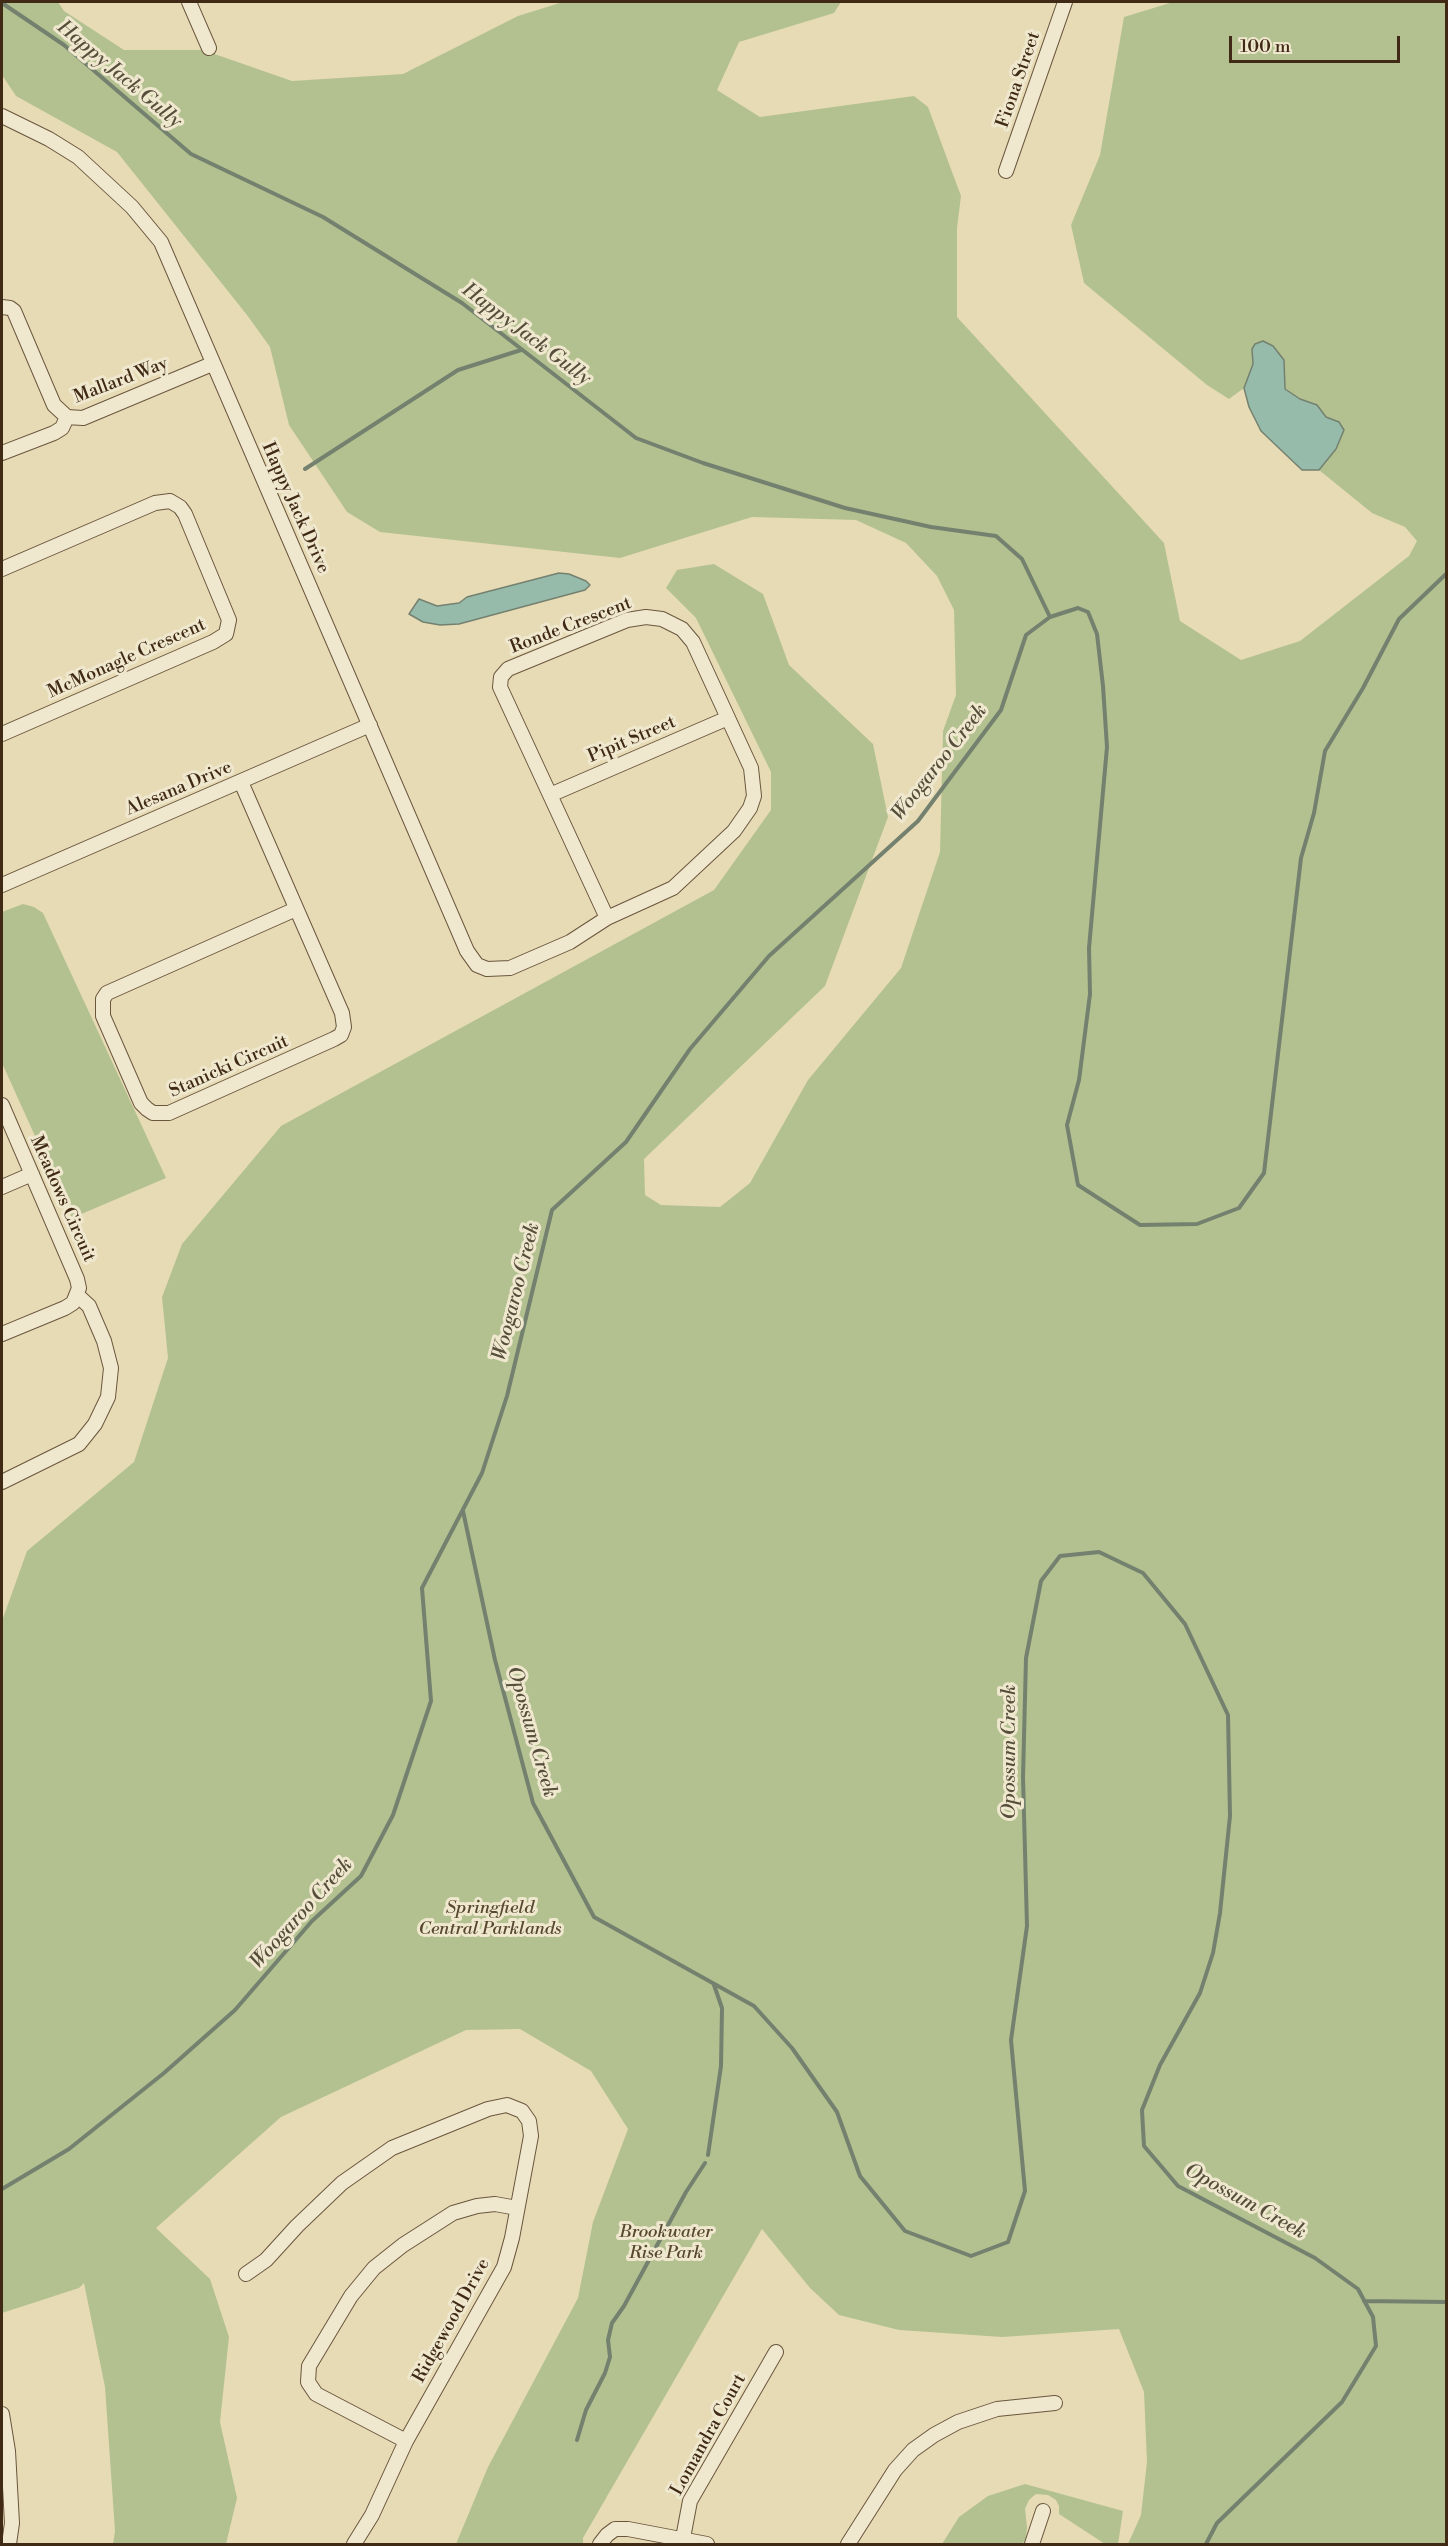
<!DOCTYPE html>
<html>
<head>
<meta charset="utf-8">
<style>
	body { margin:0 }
	#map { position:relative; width:1448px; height:2546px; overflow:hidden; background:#e7dbb5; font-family:"Libre Bodoni",serif }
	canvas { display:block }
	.frame { position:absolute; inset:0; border:3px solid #402a15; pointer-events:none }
	.scale { position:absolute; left:1229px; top:36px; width:171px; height:27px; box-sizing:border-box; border:3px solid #402a15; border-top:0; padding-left:8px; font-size:18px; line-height:21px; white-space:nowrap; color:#402a15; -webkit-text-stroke:4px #efe8cf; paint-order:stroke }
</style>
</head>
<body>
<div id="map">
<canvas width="1448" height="2546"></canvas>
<div class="frame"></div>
<div class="scale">100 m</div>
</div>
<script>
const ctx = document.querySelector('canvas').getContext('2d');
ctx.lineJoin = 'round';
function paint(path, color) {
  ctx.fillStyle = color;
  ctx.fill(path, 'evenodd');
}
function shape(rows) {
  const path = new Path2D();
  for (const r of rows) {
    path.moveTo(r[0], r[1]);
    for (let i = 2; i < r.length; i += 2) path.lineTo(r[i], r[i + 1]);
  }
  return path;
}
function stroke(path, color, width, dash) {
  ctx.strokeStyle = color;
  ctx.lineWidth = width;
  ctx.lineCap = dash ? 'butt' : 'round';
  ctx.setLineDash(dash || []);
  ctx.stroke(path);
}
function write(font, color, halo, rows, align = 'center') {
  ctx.font = font + ' "Libre Bodoni",serif';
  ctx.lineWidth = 6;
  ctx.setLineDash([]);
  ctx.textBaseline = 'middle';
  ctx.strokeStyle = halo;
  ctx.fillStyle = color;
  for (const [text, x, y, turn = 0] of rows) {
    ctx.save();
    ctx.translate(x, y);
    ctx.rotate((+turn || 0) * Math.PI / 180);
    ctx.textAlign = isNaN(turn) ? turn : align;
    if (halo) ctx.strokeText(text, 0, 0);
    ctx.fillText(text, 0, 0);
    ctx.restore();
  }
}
paint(shape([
	[2,2,58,2,64,11,124,50,203,50,292,81,403,74,518,16,563,2,841,2,834,13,739,42,717,90,760,117,914,96,928,107,961,196,957,228,957,317,1164,543,1180,621,1241,660,1300,641,1409,556,1417,541,1405,527,1372,513,1319,470,1336,449,1339,422,1326,417,1317,405,1300,399,1285,389,1284,360,1252,349,1253,364,1244,388,1229,399,1207,385,1084,283,1071,225,1100,155,1124,17,1173,2,1446,2,1446,2544,1128,2544,1141,2515,1147,2462,1144,2392,1119,2329,1002,2337,899,2330,839,2315,810,2288,762,2229,613,2486,583,2538,583,2544,456,2544,488,2467,578,2298,593,2222,628,2129,591,2071,520,2029,466,2030,281,2117,156,2228,210,2279,229,2337,220,2422,237,2498,226,2544,113,2544,115,2531,105,2387,84,2283,79,2288,2,2313,2,1621,27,1551,134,1462,168,1358,162,1297,182,1244,281,1126,714,890,771,810,771,772,696,618,666,588,677,570,714,564,763,594,789,665,873,744,888,817,825,986,644,1159,645,1195,661,1205,720,1207,750,1183,808,1080,901,968,940,852,943,731,956,695,954,610,937,576,906,543,856,520,752,517,620,558,380,532,347,512,289,425,270,347,247,315,117,152,16,96,2,75],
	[23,904,34,907,43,913,166,1178,72,1218,2,1063,2,912],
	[1025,2484,1123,2511,1118,2544,1105,2544,1059,2514,1059,2506,1056,2500,1048,2495,1036,2494,1029,2500,1025,2509,1027,2527,1026,2539,1022,2544,942,2544,959,2517,988,2496]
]), '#b3c190');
const water = shape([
	[1263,341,1273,346,1284,360,1285,389,1300,399,1317,405,1326,417,1339,422,1344,430,1336,449,1319,470,1302,470,1261,431,1249,407,1244,388,1253,364,1252,349,1255,344,1263,341],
	[559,573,569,574,586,581,590,585,585,590,459,624,440,625,423,622,409,614,419,599,437,606,459,603,467,597,559,573]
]);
paint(water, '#97bbab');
stroke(water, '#74816f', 1.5);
stroke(shape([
	[2,3,64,45,191,154,323,217,462,303,636,438,703,463,845,508,931,527,996,536,1022,559,1050,617],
	[305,469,458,370,521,350],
	[463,1511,495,1660,533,1803,594,1917,754,2006,792,2048,837,2112,860,2176,905,2231,971,2256,1008,2242,1025,2191,1011,2040,1027,1926,1023,1777,1026,1658,1041,1581,1060,1556,1099,1552,1143,1573,1185,1624,1228,1715,1230,1816,1220,1913,1213,1953,1200,1993,1160,2065,1142,2110,1144,2146,1178,2186,1315,2258,1358,2289,1373,2317,1376,2346,1342,2402,1217,2523,1206,2544],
	[708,2155,721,2066,722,2008,714,1985],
	[2,2189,69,2149,164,2073,235,2010,312,1921,361,1876,393,1815,431,1701,422,1588,482,1473,507,1396,552,1210,626,1142,690,1049,769,956,918,821,1001,710,1026,635,1050,617,1078,608,1088,612,1097,634,1103,686,1107,747,1089,948,1090,994,1079,1080,1067,1125,1078,1185,1140,1225,1197,1224,1239,1208,1264,1173,1301,858,1314,813,1325,751,1363,688,1399,619,1446,574],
	[1364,2301,1446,2302],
	[577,2440,586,2410,605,2373,610,2357,608,2340,612,2323,624,2306,686,2192,705,2163]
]), '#74816f', 4);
const minor = shape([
	[189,2,209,48],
	[2,116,49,139,78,157,132,207,161,242,467,951,477,965,487,969,510,968,570,942,607,918,673,888,734,831,750,808,754,796,751,768,693,642,682,629,662,619,646,617,627,620,508,669,501,677,500,687,607,918],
	[1006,171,1065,2],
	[2,307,10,308,14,311,54,405,67,417,83,418,212,364],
	[2,453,54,433,62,428,67,417],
	[2,569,155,503,170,501,180,507,185,514,229,620,226,634,213,642,2,734],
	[241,782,342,1013,344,1027,341,1035,334,1039,169,1113,153,1113,147,1109,141,1103,103,1016,103,999,107,993,296,909],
	[550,795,728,718],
	[2,885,370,725],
	[2,1105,77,1279,79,1288,73,1303,65,1308,2,1334],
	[2,1187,32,1174],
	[2,1482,79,1444,95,1424,108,1397,111,1368,104,1341,89,1306,77,1295],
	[246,2274,266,2260,297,2226,342,2183,392,2148,488,2109,507,2105,522,2111,529,2121,531,2136,512,2238,504,2267,406,2441,372,2515,354,2544],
	[2,2414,8,2451,12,2523,9,2544],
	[406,2441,316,2394,308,2382,309,2366,351,2296,374,2268,403,2245,453,2213,477,2206,495,2204,517,2208],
	[683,2538,690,2501,776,2352],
	[600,2544,607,2535,615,2529,628,2529,707,2544],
	[848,2544,895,2470,913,2450,934,2435,958,2422,997,2409,1055,2403],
	[1032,2544,1043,2511]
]);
stroke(minor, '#6a563d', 16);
stroke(minor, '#efe8cf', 14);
write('18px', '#402a15', '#efe8cf', [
	["Fiona Street",1019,80,-71],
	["Mallard Way",121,381,-21],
	["Happy Jack Drive",295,508,66],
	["Ronde Crescent",571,626,-21],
	["McMonagle Crescent",127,659,-24],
	["Pipit Street",632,740,-23],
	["Alesana Drive",179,789,-23],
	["Stanicki Circuit",229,1067,-24],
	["Meadows Circuit",62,1199,66],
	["Ridgewood Drive",452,2321,-61],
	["Lomandra Court",709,2435,-61]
]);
write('italic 18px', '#57482e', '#efe8cf', [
	["Springfield",490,1909],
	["Central Parklands",490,1930],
	["Brookwater",666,2233],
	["Rise Park",666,2254]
]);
write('italic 20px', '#564e3a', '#efe8cf', [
	["Happy Jack Gully",119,75,40],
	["Happy Jack Gully",526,335,37],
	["Woogaroo Creek",940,763,-52],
	["Woogaroo Creek",517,1292,-76],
	["Opossum Creek",531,1732,74],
	["Opossum Creek",1010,1752,-90],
	["Woogaroo Creek",302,1914,-48],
	["Opossum Creek",1245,2202,29]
]);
</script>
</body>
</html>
